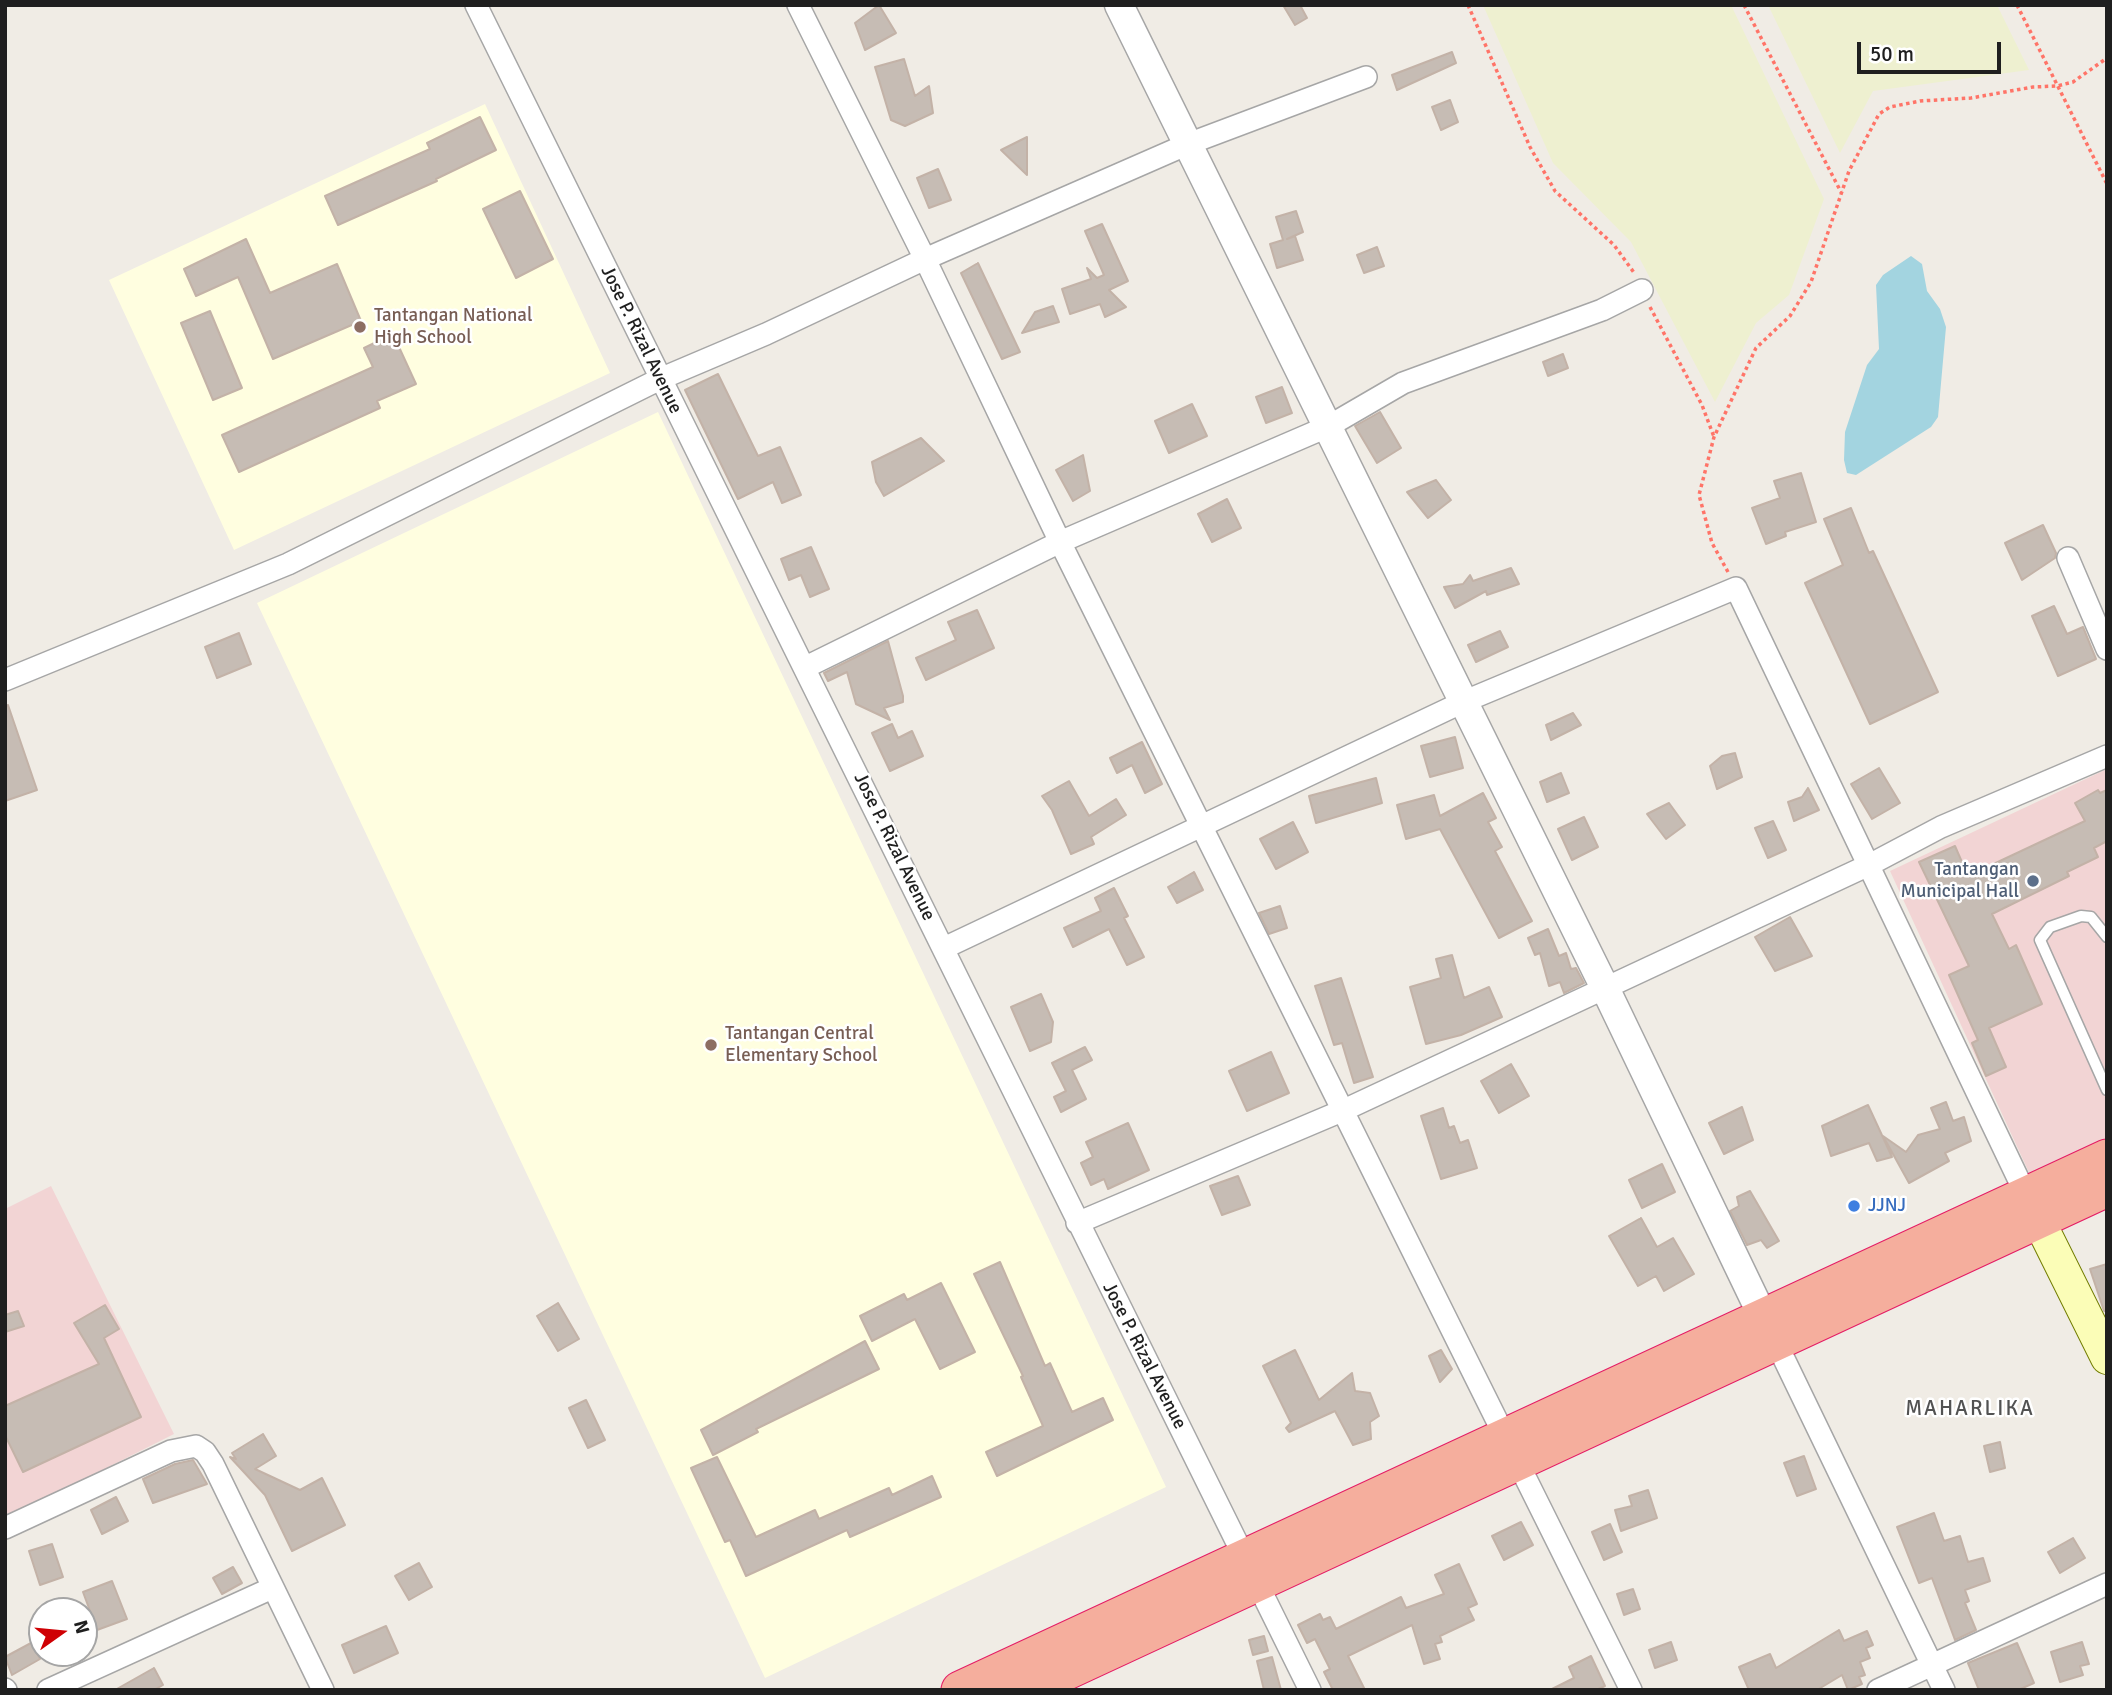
<!DOCTYPE html>
<html>
<head>
<meta charset="utf-8">
<style>
	body { margin:0 }
	#map { position:relative; width:2112px; height:1695px; overflow:hidden; background:#f0ece5; font-family:Signika,sans-serif }
	canvas { display:block }
	.frame { position:absolute; inset:0; border:7px solid #1f1f1f; pointer-events:none }
	.north { position:absolute; left:28px; top:1597px; width:70px; height:70px; box-sizing:border-box; background:#fff; border:2px solid #a5a5a5; border-radius:50%; rotate:75deg; font-size:19px; font-weight:700; line-height:28px; text-align:center; color:#1f1f1f }
	.north::after { content:''; display:block; margin:auto; width:24px; height:32px; background:#cf0004; clip-path:polygon(50% 0,100% 100%,50% 72%,0 100%) }
	.scale { position:absolute; left:1857px; top:42px; width:144px; height:32px; box-sizing:border-box; border:4px solid #1f1f1f; border-top:0; padding-left:9px; font-size:21px; line-height:24px; white-space:nowrap; color:#1f1f1f; -webkit-text-stroke:5px #fff; paint-order:stroke }
</style>
</head>
<body>
<div id="map">
<canvas width="2112" height="1695"></canvas>
<div class="frame"></div>
<div class="north">N</div>
<div class="scale">50 m</div>
</div>
<script>
const ctx = document.querySelector('canvas').getContext('2d');
ctx.lineJoin = 'round';
function paint(path, color) {
  ctx.fillStyle = color;
  ctx.fill(path, 'evenodd');
}
function shape(rows) {
  const path = new Path2D();
  for (const r of rows) {
    path.moveTo(r[0], r[1]);
    for (let i = 2; i < r.length; i += 2) path.lineTo(r[i], r[i + 1]);
  }
  return path;
}
function stroke(path, color, width, dash) {
  ctx.strokeStyle = color;
  ctx.lineWidth = width;
  ctx.lineCap = dash ? 'butt' : 'round';
  ctx.setLineDash(dash || []);
  ctx.stroke(path);
}
function write(font, color, halo, rows, align = 'center') {
  ctx.font = font + ' Signika,sans-serif';
  ctx.lineWidth = 5;
  ctx.setLineDash([]);
  ctx.textBaseline = 'middle';
  ctx.strokeStyle = halo;
  ctx.fillStyle = color;
  for (const [text, x, y, turn = 0] of rows) {
    ctx.save();
    ctx.translate(x, y);
    ctx.rotate((+turn || 0) * Math.PI / 180);
    ctx.textAlign = isNaN(turn) ? turn : align;
    if (halo) ctx.strokeText(text, 0, 0);
    ctx.fillText(text, 0, 0);
    ctx.restore();
  }
}
paint(shape([
	[2107,769,2107,1146,2032,1179,1890,871],
	[51,1186,174,1434,5,1519,5,1209]
]), '#f2d4d4');
paint(shape([
	[485,104,610,373,234,550,109,280],
	[658,412,1166,1487,765,1678,257,603]
]), '#fffee0');
paint(shape([
	[1483,5,1731,5,1824,199,1789,295,1756,323,1715,402,1631,242,1553,163],
	[1768,5,1997,5,2029,70,1873,91,1840,153]
]), '#eef0d0');
paint(shape([
	[1911,256,1922,264,1927,291,1940,309,1946,327,1938,417,1931,427,1856,475,1847,473,1844,460,1845,432,1867,365,1879,349,1876,285,1883,275]
]), '#a3d4e0');
const building = shape([
	[879,5,896,33,865,50,855,23,879,5],
	[1283,5,1300,5,1307,18,1295,25,1283,5],
	[1452,52,1456,63,1397,90,1392,75,1452,52],
	[904,59,915,96,929,86,933,113,905,126,891,120,875,67,904,59],
	[1450,100,1458,122,1441,130,1432,107,1450,100],
	[480,117,496,150,436,179,437,181,338,225,325,196,430,149,427,143,480,117],
	[1027,137,1027,175,1001,150,1027,137],
	[938,169,951,200,929,208,917,178,938,169],
	[520,191,553,259,516,278,483,209,520,191],
	[1296,211,1303,232,1287,239,1295,236,1303,260,1277,268,1270,244,1283,240,1276,217,1296,211],
	[1102,224,1128,281,1109,290,1126,307,1105,317,1100,304,1070,314,1062,289,1091,279,1087,268,1097,278,1104,275,1085,231,1102,224],
	[246,239,270,293,337,264,361,321,273,359,238,277,196,296,184,269,246,239],
	[1377,247,1384,266,1364,273,1357,255,1377,247],
	[978,263,1020,352,1002,359,961,273,978,263],
	[1053,306,1059,322,1022,333,1035,312,1053,306],
	[210,311,242,388,213,400,181,323,210,311],
	[393,334,416,384,377,401,380,408,239,472,222,435,373,367,364,348,393,334],
	[1563,354,1568,368,1548,376,1543,362,1563,354],
	[718,374,758,456,780,447,801,495,782,503,773,482,738,499,685,390,718,374],
	[1282,387,1292,413,1266,423,1256,397,1282,387],
	[1192,404,1207,436,1169,453,1155,421,1192,404],
	[1380,412,1401,448,1377,463,1355,426,1380,412],
	[921,438,944,461,884,496,876,482,872,462,921,438],
	[1083,455,1090,491,1073,501,1056,470,1083,455],
	[1801,473,1816,522,1785,532,1786,536,1766,544,1752,508,1780,498,1774,481,1801,473],
	[1436,480,1451,500,1428,518,1407,492,1436,480],
	[1227,499,1241,528,1212,542,1198,514,1227,499],
	[1851,508,1869,553,1873,551,1938,692,1870,724,1805,583,1843,565,1824,519,1851,508],
	[2043,525,2056,553,2055,558,2022,580,2005,543,2043,525],
	[811,547,829,589,810,597,801,575,789,580,781,559,811,547],
	[1511,568,1519,584,1487,595,1486,591,1455,608,1444,587,1463,584,1470,575,1473,581,1511,568],
	[2054,606,2067,634,2083,627,2096,659,2058,676,2032,616,2054,606],
	[977,610,994,648,926,680,916,658,956,640,948,622,977,610],
	[1500,631,1508,647,1476,662,1468,645,1500,631],
	[239,633,251,664,217,678,205,647,239,633],
	[888,641,903,696,903,702,884,708,890,720,856,704,847,672,828,681,824,673,888,641],
	[8,705,37,790,5,801,5,706,8,705],
	[1573,713,1581,725,1551,740,1546,725,1573,713],
	[892,724,898,738,912,731,923,756,890,771,872,733,892,724],
	[1455,737,1463,768,1430,777,1421,746,1455,737],
	[1142,742,1162,784,1145,793,1132,765,1117,773,1110,758,1142,742],
	[1735,753,1742,777,1717,789,1710,766,1722,756,1735,753],
	[1879,768,1900,803,1872,819,1851,784,1879,768],
	[1561,773,1569,793,1547,802,1540,782,1561,773],
	[1376,778,1382,803,1316,823,1309,796,1376,778],
	[1069,781,1089,816,1116,799,1126,815,1091,837,1094,844,1071,854,1052,810,1042,796,1069,781],
	[1808,788,1819,810,1794,821,1788,802,1802,797,1808,788],
	[2098,790,2100,793,2107,790,2107,841,2094,848,2098,857,2067,872,2069,876,1992,914,2009,949,2016,945,2042,1004,1989,1028,2006,1067,1986,1076,1972,1043,1978,1040,1949,975,1969,966,1919,862,1955,846,1968,876,2085,821,2075,803,2098,790],
	[1483,793,1496,818,1488,822,1502,847,1495,851,1532,921,1499,938,1440,829,1406,839,1397,805,1434,795,1440,816,1483,793],
	[1669,803,1685,825,1666,839,1647,814,1669,803],
	[1584,817,1598,847,1572,860,1558,829,1584,817],
	[1773,821,1786,850,1768,858,1755,828,1773,821],
	[1293,822,1308,852,1276,869,1260,839,1293,822],
	[1194,872,1203,890,1177,903,1168,887,1194,872],
	[1114,888,1128,916,1124,918,1144,957,1127,965,1109,929,1073,947,1064,928,1101,911,1095,898,1114,888],
	[1280,906,1287,928,1269,934,1259,913,1280,906],
	[1790,917,1812,956,1775,971,1755,937,1790,917],
	[1548,929,1559,956,1566,953,1571,969,1576,968,1584,983,1564,993,1560,982,1549,986,1540,953,1535,955,1528,938,1548,929],
	[1452,955,1464,998,1489,987,1502,1017,1461,1035,1426,1044,1410,987,1441,978,1436,959,1452,955],
	[1341,978,1373,1077,1354,1083,1342,1043,1334,1045,1315,986,1341,978],
	[1041,994,1053,1022,1051,1042,1030,1051,1011,1007,1041,994],
	[1085,1047,1092,1060,1072,1070,1086,1099,1061,1112,1054,1097,1066,1091,1052,1063,1085,1047],
	[1271,1052,1289,1093,1247,1111,1229,1071,1271,1052],
	[1511,1064,1529,1096,1499,1113,1481,1081,1511,1064],
	[1946,1102,1953,1121,1964,1117,1971,1141,1945,1153,1949,1161,1909,1183,1883,1136,1906,1152,1918,1135,1940,1129,1931,1108,1946,1102],
	[1868,1105,1892,1157,1877,1161,1869,1143,1831,1156,1822,1126,1868,1105],
	[1742,1107,1753,1140,1724,1154,1709,1123,1742,1107],
	[1443,1108,1449,1128,1454,1126,1460,1143,1468,1140,1477,1168,1441,1179,1421,1116,1443,1108],
	[1128,1123,1149,1170,1108,1189,1104,1179,1091,1185,1081,1163,1093,1157,1086,1142,1128,1123],
	[1662,1164,1675,1192,1642,1208,1629,1180,1662,1164],
	[1238,1176,1250,1205,1222,1215,1210,1186,1238,1176],
	[1750,1191,1779,1241,1767,1248,1761,1240,1747,1245,1730,1211,1739,1206,1737,1197,1750,1191],
	[1641,1218,1657,1247,1673,1238,1694,1274,1664,1291,1656,1276,1638,1286,1609,1236,1641,1218],
	[1000,1262,1045,1366,1050,1363,1072,1412,1103,1398,1113,1420,997,1476,986,1452,1043,1426,1021,1377,1023,1376,974,1274,1000,1262],
	[2107,1264,2107,1311,2104,1311,2090,1269,2107,1264],
	[941,1283,975,1352,940,1369,915,1319,872,1341,860,1316,904,1294,907,1300,941,1283],
	[558,1303,579,1339,558,1351,537,1316,558,1303],
	[105,1305,119,1329,104,1338,141,1417,23,1472,5,1435,5,1406,99,1364,74,1323,105,1305],
	[18,1311,24,1326,5,1332,5,1315,18,1311],
	[865,1341,879,1369,756,1429,758,1432,713,1455,701,1430,865,1341],
	[1295,1350,1319,1400,1352,1373,1355,1391,1370,1393,1379,1416,1370,1422,1371,1439,1353,1445,1335,1411,1289,1432,1286,1428,1291,1423,1263,1366,1295,1350],
	[1441,1350,1452,1369,1440,1382,1429,1356,1441,1350],
	[586,1400,605,1440,588,1448,569,1408,586,1400],
	[263,1434,276,1456,255,1469,300,1490,322,1478,345,1525,292,1551,265,1495,230,1457,236,1459,232,1453,263,1434],
	[2000,1442,2005,1468,1990,1472,1984,1446,2000,1442],
	[1804,1456,1816,1489,1797,1496,1784,1463,1804,1456],
	[717,1457,756,1537,815,1510,819,1519,889,1488,892,1495,932,1476,941,1497,850,1537,847,1530,746,1576,730,1540,725,1542,691,1468,717,1457],
	[193,1460,207,1484,153,1503,143,1479,175,1464,193,1460],
	[1648,1490,1657,1518,1621,1531,1615,1510,1632,1506,1629,1496,1648,1490],
	[116,1497,128,1521,102,1534,91,1510,116,1497],
	[1934,1513,1944,1541,1960,1536,1968,1562,1983,1558,1990,1581,1965,1590,1969,1601,1965,1603,1976,1630,1955,1640,1932,1578,1919,1583,1897,1527,1934,1513],
	[1521,1522,1533,1545,1504,1560,1492,1536,1521,1522],
	[1610,1524,1622,1552,1604,1560,1592,1532,1610,1524],
	[2073,1538,2085,1558,2060,1573,2048,1552,2073,1538],
	[52,1544,63,1577,40,1585,29,1551,52,1544],
	[419,1563,432,1587,409,1600,395,1576,419,1563],
	[1459,1564,1477,1604,1468,1608,1474,1620,1440,1636,1442,1642,1435,1644,1440,1659,1424,1664,1412,1625,1348,1656,1365,1690,1333,1690,1324,1672,1330,1669,1315,1639,1307,1643,1298,1625,1320,1614,1323,1620,1330,1617,1336,1629,1401,1597,1406,1608,1444,1594,1435,1575,1459,1564],
	[233,1567,242,1583,222,1594,213,1578,233,1567],
	[112,1581,127,1619,97,1630,83,1592,112,1581],
	[1633,1589,1640,1609,1624,1615,1617,1594,1633,1589],
	[386,1626,398,1653,354,1673,342,1645,386,1626],
	[1839,1630,1844,1641,1867,1631,1873,1645,1866,1648,1870,1658,1860,1662,1865,1675,1859,1677,1862,1684,1848,1690,1842,1675,1817,1690,1749,1690,1739,1667,1770,1654,1776,1668,1839,1630],
	[1264,1636,1268,1651,1253,1655,1249,1640,1264,1636],
	[1671,1642,1677,1660,1655,1668,1649,1650,1671,1642],
	[2082,1642,2089,1664,2080,1666,2083,1675,2060,1682,2051,1652,2082,1642],
	[31,1643,40,1659,12,1675,5,1657,31,1643],
	[2017,1643,2034,1683,2018,1690,1979,1690,1968,1663,2017,1643],
	[1591,1656,1605,1686,1596,1690,1550,1690,1574,1678,1569,1667,1591,1656],
	[1272,1657,1281,1690,1264,1690,1257,1661,1272,1657],
	[154,1668,163,1685,154,1690,115,1690,154,1668]
]);
paint(building, '#c6bcb4');
stroke(building, '#c3b2a7', 2);
const service = shape([
	[2107,937,2091,917,2081,916,2050,927,2040,940,2107,1090]
]);
const minor = shape([
	[476,5,1310,1690],
	[798,5,925,259,1060,542,1631,1690],
	[2068,558,2107,649],
	[806,667,1060,542,1329,426,1403,383,1602,310,1642,290],
	[5,680,288,564,660,379,766,334,925,259,1188,144,1366,77],
	[944,948,1463,702,1736,588,2026,1195],
	[1077,1223,1344,1110,1871,864,1941,827,2107,756],
	[1771,1332,1944,1690],
	[5,1528,171,1451,196,1446,205,1452,213,1464,323,1690],
	[5,1689,6,1690],
	[48,1690,272,1588],
	[1878,1690,2107,1584]
]);
const tertiary = shape([
	[1119,5,1605,988,1764,1319]
]);
const secondary = shape([
	[2028,1199,2107,1358]
]);
const trunk = shape([
	[960,1690,2107,1158],
	[1026,1690,2107,1188]
]);
stroke(service, '#a6a6a6', 13);
stroke(minor, '#a6a6a6', 24);
stroke(tertiary, '#a6a6a6', 31);
stroke(secondary, '#727d00', 34);
stroke(trunk, '#e41d65', 39);
stroke(shape([
	[1468,5,1530,147,1555,191,1614,245,1635,274],
	[1744,5,1841,192],
	[2017,5,2107,184],
	[1650,307,1702,405,1714,437],
	[1728,572,1712,543,1699,495,1714,437,1756,348,1790,316,1811,282,1849,171,1879,114,1890,107,1920,101,1971,98,2033,87,2057,86,2073,82,2107,58]
]), '#ff7468', 3.5, [3.5, 3.5]);
stroke(service, '#fff', 10);
stroke(minor, '#fff', 21);
stroke(tertiary, '#fff', 28);
stroke(secondary, '#fbfdb7', 32);
stroke(trunk, '#f5ae9d', 37);
for (const [x, y, r, color] of [
	[360,327,7,"#8d6e63"],
	[2033,881,7,"#5c6f8a"],
	[711,1045,7,"#8d6e63"],
	[1854,1206,7,"#3f7fe0"]
]) {
  const dot = new Path2D();
  dot.arc(x, y, r, 0, 2 * Math.PI);
  ctx.fillStyle = color;
  ctx.fill(dot);
  stroke(dot, '#fff', 2.5);
}
write('19px', '#785e54', '#fff', [
	["Tantangan National",374,316],
	["High School",374,338],
	["Tantangan Central",725,1034],
	["Elementary School",725,1056]
], 'left');
write('19px', '#1f1f1f', '#fff', [
	["Jose P. Rizal Avenue",641,340,64],
	["Jose P. Rizal Avenue",894,847,64],
	["Jose P. Rizal Avenue",1144,1356,63]
]);
write('19px', '#4e5e75', '#fff', [
	["Tantangan",2019,870],
	["Municipal Hall",2019,892]
], 'right');
write('19px', '#366cbe', '#fff', [
	["JJNJ",1868,1206]
], 'left');
ctx.letterSpacing = '2px';
write('21px', '#525252', '#fff', [
	["MAHARLIKA",1970,1409]
]);
ctx.letterSpacing = '0px';
</script>
</body>
</html>
